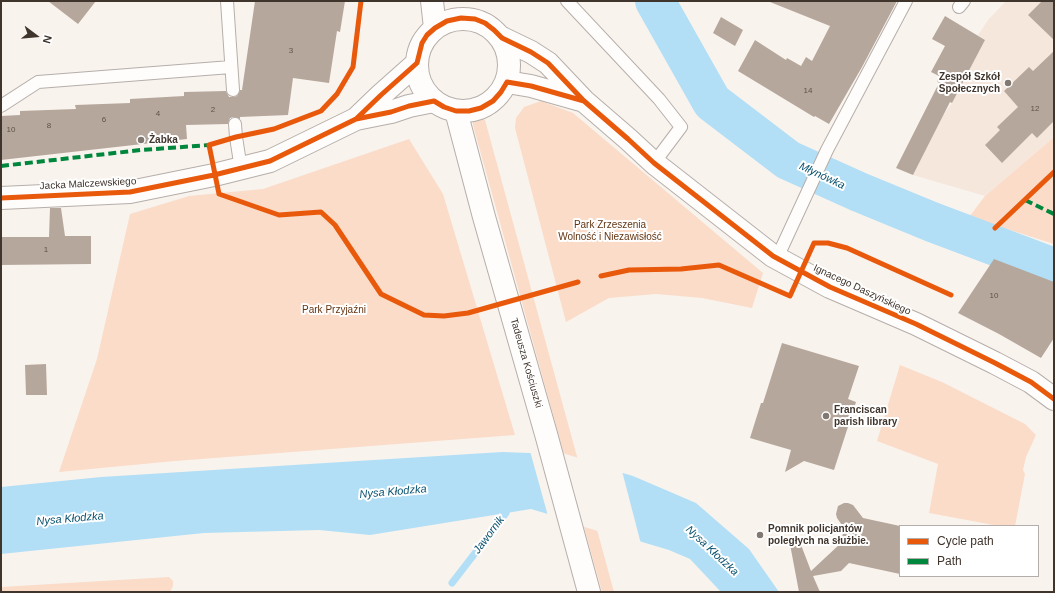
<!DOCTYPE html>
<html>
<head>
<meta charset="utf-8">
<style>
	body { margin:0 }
	#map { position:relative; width:1055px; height:593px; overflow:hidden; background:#f9f3ee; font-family:Arial,sans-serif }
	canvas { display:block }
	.frame { position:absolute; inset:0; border:2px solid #40352d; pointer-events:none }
	.legend { position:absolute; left:899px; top:525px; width:140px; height:52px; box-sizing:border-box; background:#fff; border:1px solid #b3aeab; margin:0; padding:5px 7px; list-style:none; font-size:12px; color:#40352d }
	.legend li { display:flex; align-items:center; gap:8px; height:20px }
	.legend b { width:20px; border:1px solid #b3aeab }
	.north { position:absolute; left:16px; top:16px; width:40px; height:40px; -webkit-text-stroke:3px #fff; paint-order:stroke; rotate:106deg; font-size:11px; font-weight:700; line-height:16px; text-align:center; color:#40352d }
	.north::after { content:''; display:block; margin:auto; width:14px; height:18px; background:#40352d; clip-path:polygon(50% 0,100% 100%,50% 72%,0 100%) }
</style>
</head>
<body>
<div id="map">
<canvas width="1055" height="593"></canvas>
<div class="frame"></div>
<ul class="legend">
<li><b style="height:5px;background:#e8590c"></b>Cycle path</li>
<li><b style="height:5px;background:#00873e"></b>Path</li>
</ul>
<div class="north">N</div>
</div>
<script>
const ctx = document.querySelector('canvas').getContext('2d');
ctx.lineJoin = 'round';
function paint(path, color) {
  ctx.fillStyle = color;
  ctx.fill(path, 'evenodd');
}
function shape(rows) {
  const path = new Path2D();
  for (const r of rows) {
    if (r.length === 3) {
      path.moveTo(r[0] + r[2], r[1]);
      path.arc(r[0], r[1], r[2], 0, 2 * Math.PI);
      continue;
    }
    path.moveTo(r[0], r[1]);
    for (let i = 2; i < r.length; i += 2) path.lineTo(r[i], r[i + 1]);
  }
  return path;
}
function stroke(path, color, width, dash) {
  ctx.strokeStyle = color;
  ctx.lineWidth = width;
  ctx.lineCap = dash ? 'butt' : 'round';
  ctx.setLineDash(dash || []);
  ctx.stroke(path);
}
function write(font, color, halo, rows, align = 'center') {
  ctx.font = font + ' Arial,sans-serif';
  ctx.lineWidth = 4;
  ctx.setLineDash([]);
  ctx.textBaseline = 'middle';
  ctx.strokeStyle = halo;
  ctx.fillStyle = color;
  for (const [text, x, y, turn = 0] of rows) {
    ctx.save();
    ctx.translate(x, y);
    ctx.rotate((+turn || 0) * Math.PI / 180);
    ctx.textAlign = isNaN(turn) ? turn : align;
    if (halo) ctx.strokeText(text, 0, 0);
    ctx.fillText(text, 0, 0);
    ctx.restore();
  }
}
paint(shape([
	[1006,1,1054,1,1054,137,985,196,913,175,944,114,952,103,985,40,978,35,988,20]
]), '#f6e7dd');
paint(shape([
	[541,101,573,113,763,273,752,308,702,298,656,294,609,298,566,322,515,128,516,118,524,107],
	[482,118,485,120,614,592,602,592,473,125,473,122,475,120],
	[1054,137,1054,244,969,217,985,196],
	[409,139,443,194,515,435,175,461,59,472,97,359,130,214,189,196,263,189],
	[900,365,942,382,1025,424,1036,435,1026,457,1023,470,1025,474,1015,526,999,526,929,513,938,464,877,441],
	[169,577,173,581,173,586,170,592,1,592,1,587]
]), '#fadcc9');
paint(shape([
	[502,452,558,454,633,476,696,503,749,549,779,592,721,592,690,559,669,550,531,509,370,535,319,530,204,533,1,554,1,487,101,477]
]), '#b2dff6');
paint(shape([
	[530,451,559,452,622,471,641,544,548,516]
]), '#f9f3ee');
stroke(shape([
	[452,583,506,513,509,504]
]), '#b2dff6', 7);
stroke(shape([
	[655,1,712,102,788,160,859,192,932,222,1054,268]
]), '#b2dff6', 40);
paint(shape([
	[48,1,96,1,78,24],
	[255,1,345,1,340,32,337,31,329,83,293,78,288,115,240,117,240,119,234,117,230,118,228,124,186,125,187,139,1,160,1,116,20,115,20,111,76,109,75,105,130,103,130,99,184,96,184,92,226,91,229,97,233,97,237,96,240,90,242,90],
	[771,1,897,1,862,67,829,124,815,116,814,117,738,71,755,40,786,60,787,58,801,66,806,57,812,61,830,26,770,2],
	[1042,1,1054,1,1054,40,1028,15],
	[945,16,985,40,952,103,950,102,913,175,896,168,939,83,937,81,939,76,931,72,945,46,932,39],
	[721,17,743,30,735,46,713,33],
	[1054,51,1054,121,1037,138,1032,133,1002,163,985,145,1000,130,997,127,1018,107,1004,91,1029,67,1033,71],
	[50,208,61,208,65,236,91,236,91,264,1,265,1,237,49,237],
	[994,259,1054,282,1054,338,1041,358,999,334,958,313],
	[782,343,859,366,848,399,856,402,834,470,804,461,785,472,791,450,750,438,761,403,763,403],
	[46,364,47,395,26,395,25,365],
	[844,503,848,503,853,505,863,518,900,526,900,574,849,563,841,571,813,576,820,592,799,592,789,539,798,537,811,571,841,543,844,528,837,518,836,514,838,506]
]), '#b6a79c');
const service = shape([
	[227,1,233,90],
	[567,1,659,99,681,127,654,163],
	[959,7,964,1],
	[1,106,38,82,231,67],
	[235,124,236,137,241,169],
	[777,258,827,150,906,1]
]);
const minor = shape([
	[502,38,531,52,548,63,584,101,628,139,654,163,773,256,830,287,916,324,995,363,1031,382,1054,399],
	[507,82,531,86,584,101],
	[356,119,381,95,417,63],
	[1,198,130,192,214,175,270,161,356,119,391,112,409,106,434,101]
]);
const tertiary = shape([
	[432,1,435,28],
	[463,65,46],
	[456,111,484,217,546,434,589,592]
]);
stroke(service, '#b6aea9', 14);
stroke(minor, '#b6aea9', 24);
stroke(tertiary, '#b6aea9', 24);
stroke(service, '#fefdfc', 12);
stroke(minor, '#fefdfc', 22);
stroke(tertiary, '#fefdfc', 22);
stroke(shape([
	[1,166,141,150,209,145],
	[1025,200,1054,214]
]), '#00873e', 4, [8, 4]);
stroke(shape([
	[361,1,353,67,337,94,321,111,274,129,236,137,209,145,219,194,279,215,321,212,335,225,381,294,424,315,444,316,468,313,578,282],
	[356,119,381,95,417,63,422,43,427,35,435,28,447,21,461,18,475,19,485,23,494,30,502,38,531,52,548,63,584,101,628,139,654,163,773,256,830,287,916,324,995,363,1031,382,1054,399],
	[1,198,130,192,214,175,270,161,356,119,391,112,409,106,434,101,444,107,456,111,469,111,481,108,493,101,501,92,507,82,531,86,584,101],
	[995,228,1054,172],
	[601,276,629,270,681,269,719,265,790,296,814,243,828,243,847,248,951,295]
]), '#e8590c', 5);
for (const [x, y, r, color] of [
	[1008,83,4,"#817871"],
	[141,140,4,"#817871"],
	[826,416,4,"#817871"],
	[760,535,4,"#817871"]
]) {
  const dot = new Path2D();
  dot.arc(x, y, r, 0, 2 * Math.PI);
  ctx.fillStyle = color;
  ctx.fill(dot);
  stroke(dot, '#fff', 1.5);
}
write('8px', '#5e5249', null, [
	["3",291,51],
	["14",808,91],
	["12",1035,109],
	["2",213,110],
	["4",158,114],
	["6",104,120],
	["8",49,126],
	["10",11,130],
	["1",46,250],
	["10",994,296]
]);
write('bold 10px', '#40352d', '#fff', [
	["Zespół Szkół",1000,77,"right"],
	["Społecznych",1000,89,"right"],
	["Żabka",149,140],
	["Franciscan",834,410],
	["parish library",834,422],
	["Pomnik policjantów",768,529],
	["poległych na służbie.",768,541]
], 'left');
write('10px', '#40352d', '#fff', [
	["Jacka Malczewskiego",88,184,-3],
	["Ignacego Daszyńskiego",862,290,25],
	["Tadeusza Kościuszki",526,363,74]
]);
write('10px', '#633512', '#fff', [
	["Park Zrzeszenia",610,225],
	["Wolność i Niezawisłość",610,237],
	["Park Przyjaźni",334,310]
]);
write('italic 11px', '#06506d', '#fff', [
	["Młynówka",822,176,25],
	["Nysa Kłodzka",393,492,-5],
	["Nysa Kłodzka",70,519,-5],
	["Jawornik",489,535,-53],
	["Nysa Kłodzka",712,551,43]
]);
</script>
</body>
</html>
